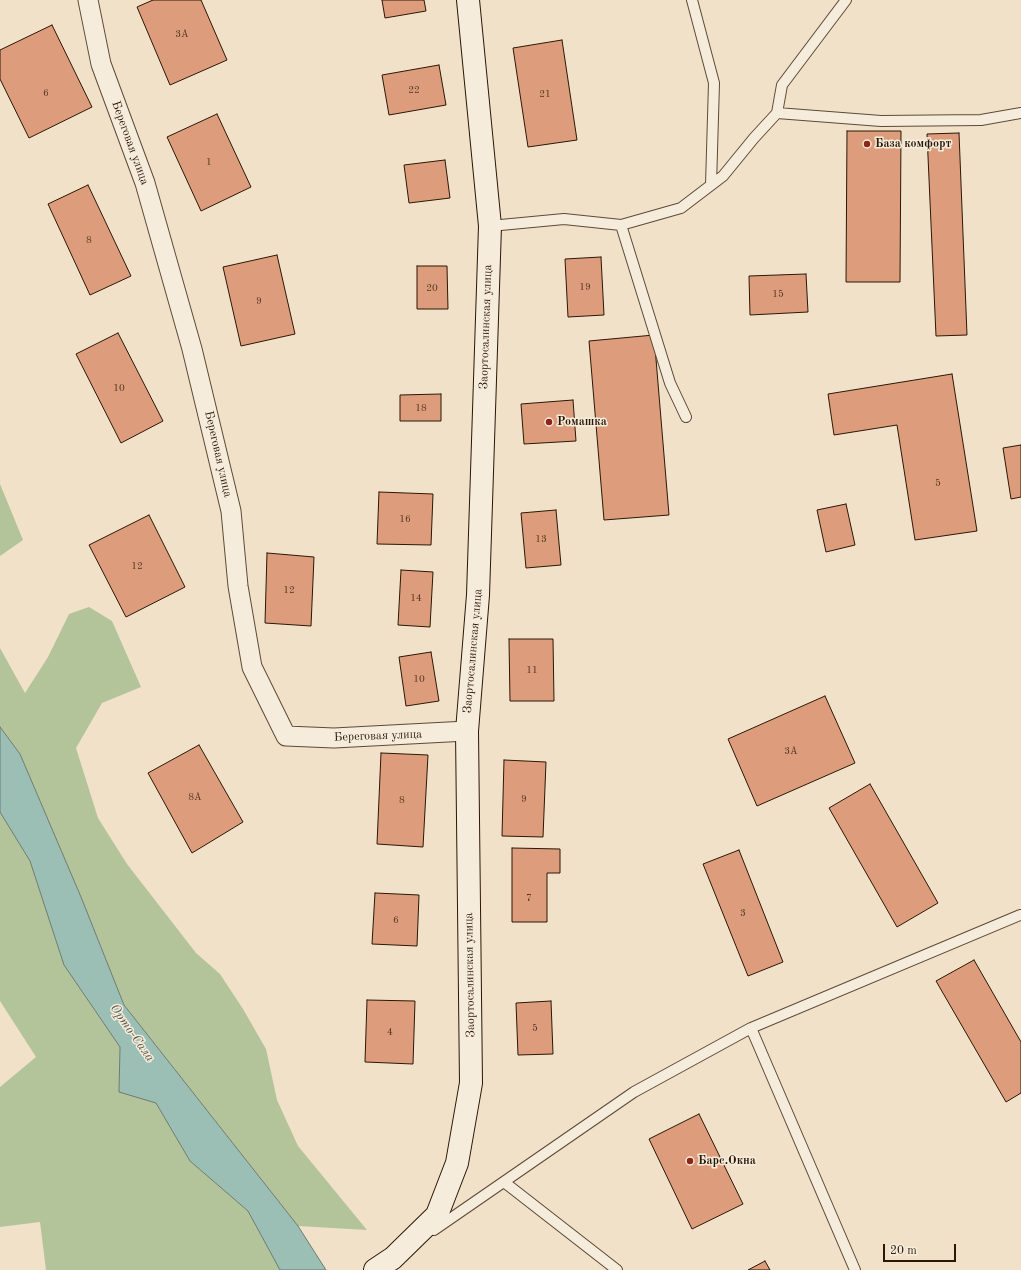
<!DOCTYPE html>
<html>
<head>
<meta charset="utf-8">
<style>
	body { margin:0 }
	#map { position:relative; width:1021px; height:1270px; overflow:hidden; background:#f1e1c9; font-family:"Old Standard TT",serif }
	canvas { display:block }
	.scale { position:absolute; left:883px; top:1244px; width:73px; height:18px; box-sizing:border-box; border:2px solid #2a1705; border-top:0; padding-left:5px; font-size:12px; line-height:14px; white-space:nowrap; color:#2a1705; -webkit-text-stroke:3px #f6ecdc; paint-order:stroke }
</style>
</head>
<body>
<div id="map">
<canvas width="1021" height="1270"></canvas>
<div class="scale">20 m</div>
</div>
<script>
const ctx = document.querySelector('canvas').getContext('2d');
ctx.lineJoin = 'round';
function paint(path, color) {
  ctx.fillStyle = color;
  ctx.fill(path, 'evenodd');
}
function shape(rows) {
  const path = new Path2D();
  for (const r of rows) {
    path.moveTo(r[0], r[1]);
    for (let i = 2; i < r.length; i += 2) path.lineTo(r[i], r[i + 1]);
  }
  return path;
}
function stroke(path, color, width, dash) {
  ctx.strokeStyle = color;
  ctx.lineWidth = width;
  ctx.lineCap = dash ? 'butt' : 'round';
  ctx.setLineDash(dash || []);
  ctx.stroke(path);
}
function write(font, color, halo, rows, align = 'center') {
  ctx.font = font + ' "Old Standard TT",serif';
  ctx.lineWidth = 3;
  ctx.setLineDash([]);
  ctx.textBaseline = 'middle';
  ctx.strokeStyle = halo;
  ctx.fillStyle = color;
  for (const [text, x, y, turn = 0] of rows) {
    ctx.save();
    ctx.translate(x, y);
    ctx.rotate((+turn || 0) * Math.PI / 180);
    ctx.textAlign = isNaN(turn) ? turn : align;
    if (halo) ctx.strokeText(text, 0, 0);
    ctx.fillText(text, 0, 0);
    ctx.restore();
  }
}
paint(shape([
	[0,484,23,540,0,556],
	[89,607,112,621,141,687,102,703,76,748,98,818,127,864,196,953,220,974,243,1009,266,1049,277,1100,298,1146,367,1230,298,1226,124,1005,81,897,20,754,0,727,0,648,25,693,48,657,69,614],
	[0,812,30,861,64,965,120,1047,119,1091,156,1103,190,1161,248,1211,280,1270,46,1270,40,1222,0,1227,0,1087,36,1057,0,1001]
]), '#b3c49b');
const water = shape([
	[0,727,20,754,81,897,124,1005,298,1226,326,1270,280,1270,248,1211,190,1161,156,1103,119,1092,120,1047,64,965,30,861,0,812,0,727]
]);
paint(water, '#9bbeb5');
stroke(water, '#6e7b6f', 1);
const building = shape([
	[153,0,201,0,227,60,170,85,137,7,153,0],
	[382,0,424,0,426,11,385,18,382,0],
	[52,25,92,107,29,138,0,79,0,50,52,25],
	[562,40,577,140,528,147,513,48,562,40],
	[439,65,446,105,389,115,382,75,439,65],
	[217,114,251,187,201,211,167,137,217,114],
	[847,131,901,131,900,282,846,282,847,131],
	[959,133,967,335,936,336,927,134,959,133],
	[445,160,450,198,409,203,404,165,445,160],
	[88,185,131,276,90,295,48,204,88,185],
	[277,255,295,334,241,346,223,267,277,255],
	[601,257,604,315,568,317,565,259,601,257],
	[417,266,447,266,448,309,417,309,417,266],
	[806,274,808,312,750,315,749,276,806,274],
	[118,333,163,421,121,443,76,354,118,333],
	[654,335,669,515,604,520,589,341,654,335],
	[952,374,977,531,915,540,897,425,834,435,828,394,952,374],
	[441,394,441,421,400,421,400,395,441,394],
	[573,400,576,441,524,444,521,404,573,400],
	[1021,445,1021,497,1011,499,1003,448,1021,445],
	[379,492,433,494,431,545,377,544,379,492],
	[846,504,855,545,826,552,817,510,846,504],
	[556,510,561,565,526,568,521,513,556,510],
	[149,515,185,587,126,617,89,545,149,515],
	[267,553,314,557,311,626,265,623,267,553],
	[401,570,433,572,430,627,398,625,401,570],
	[509,639,553,639,554,701,510,701,509,639],
	[431,652,439,701,406,706,399,657,431,652],
	[825,696,855,763,757,806,728,739,825,696],
	[199,745,243,822,192,853,148,773,199,745],
	[381,753,428,755,423,847,377,844,381,753],
	[504,760,546,762,543,837,502,836,504,760],
	[870,784,938,903,897,927,829,808,870,784],
	[512,848,560,849,560,873,547,873,547,922,512,922,512,848],
	[739,850,783,962,748,976,703,864,739,850],
	[375,893,419,895,417,946,372,944,375,893],
	[974,960,1021,1042,1021,1093,1006,1102,936,981,974,960],
	[367,1000,415,1001,413,1064,365,1062,367,1000],
	[551,1001,553,1054,518,1055,516,1003,551,1001],
	[699,1114,743,1204,692,1229,649,1139,699,1114],
	[765,1261,770,1270,748,1270,765,1261]
]);
paint(building, '#dd9d7c');
stroke(building, '#2a1705', 1);
const lane = shape([
	[692,0,714,83,711,185],
	[777,113,782,85,846,0],
	[621,225,681,208,723,176,754,138,777,113,881,121,981,120,1021,113],
	[490,226,564,219,621,225,670,383,686,417],
	[751,1028,855,1270],
	[504,1182,617,1270],
	[434,1230,634,1092,751,1028,1020,915]
]);
const street = shape([
	[88,0,101,64,145,183,192,349,231,511,238,586,252,667,286,736,334,738,467,731]
]);
const secondary = shape([
	[375,1270,393,1258,437,1215,457,1163,471,1083,467,731,478,595,490,226,468,0]
]);
stroke(lane, '#5c4a36', 12);
stroke(street, '#5c4a36', 21);
stroke(secondary, '#2a1705', 24);
stroke(lane, '#f6ecdc', 10);
stroke(street, '#f6ecdc', 19);
stroke(secondary, '#f6ecdc', 22);
for (const [x, y, r, color] of [
	[867,144,4,"#8f2418"],
	[549,422,4,"#8f2418"],
	[690,1161,4,"#8f2418"]
]) {
  const dot = new Path2D();
  dot.arc(x, y, r, 0, 2 * Math.PI);
  ctx.fillStyle = color;
  ctx.fill(dot);
  stroke(dot, '#f6ecdc', 1.5);
}
write('10px', '#573823', null, [
	["3А",182,34],
	["22",414,90],
	["6",46,93],
	["21",545,94],
	["1",209,162],
	["8",89,240],
	["19",585,287],
	["20",432,288],
	["15",778,294],
	["9",259,301],
	["10",119,388],
	["18",421,408],
	["5",938,483],
	["16",405,519],
	["13",541,539],
	["12",137,566],
	["12",289,590],
	["14",416,598],
	["11",532,670],
	["10",419,679],
	["3А",791,751],
	["8А",195,797],
	["9",524,799],
	["8",402,800],
	["7",529,898],
	["3",743,913],
	["6",396,920],
	["5",535,1028],
	["4",390,1032]
]);
write('12px', '#2a1705', '#f6ecdc', [
	["Береговая улица",130,143,70],
	["Заортосалинская улица",486,327,-88],
	["Береговая улица",218,454,77],
	["Заортосалинская улица",473,651,-85],
	["Береговая улица",378,736,-2],
	["Заортосалинская улица",470,975,-91]
]);
write('bold 12px', '#2a1705', '#f6ecdc', [
	["База комфорт",875,144],
	["Ромашка",557,422],
	["Барс.Окна",698,1161]
], 'left');
write('italic 13px', '#525143', '#f6ecdc', [
	["Орто-Сала",132,1033,55]
]);
</script>
</body>
</html>
